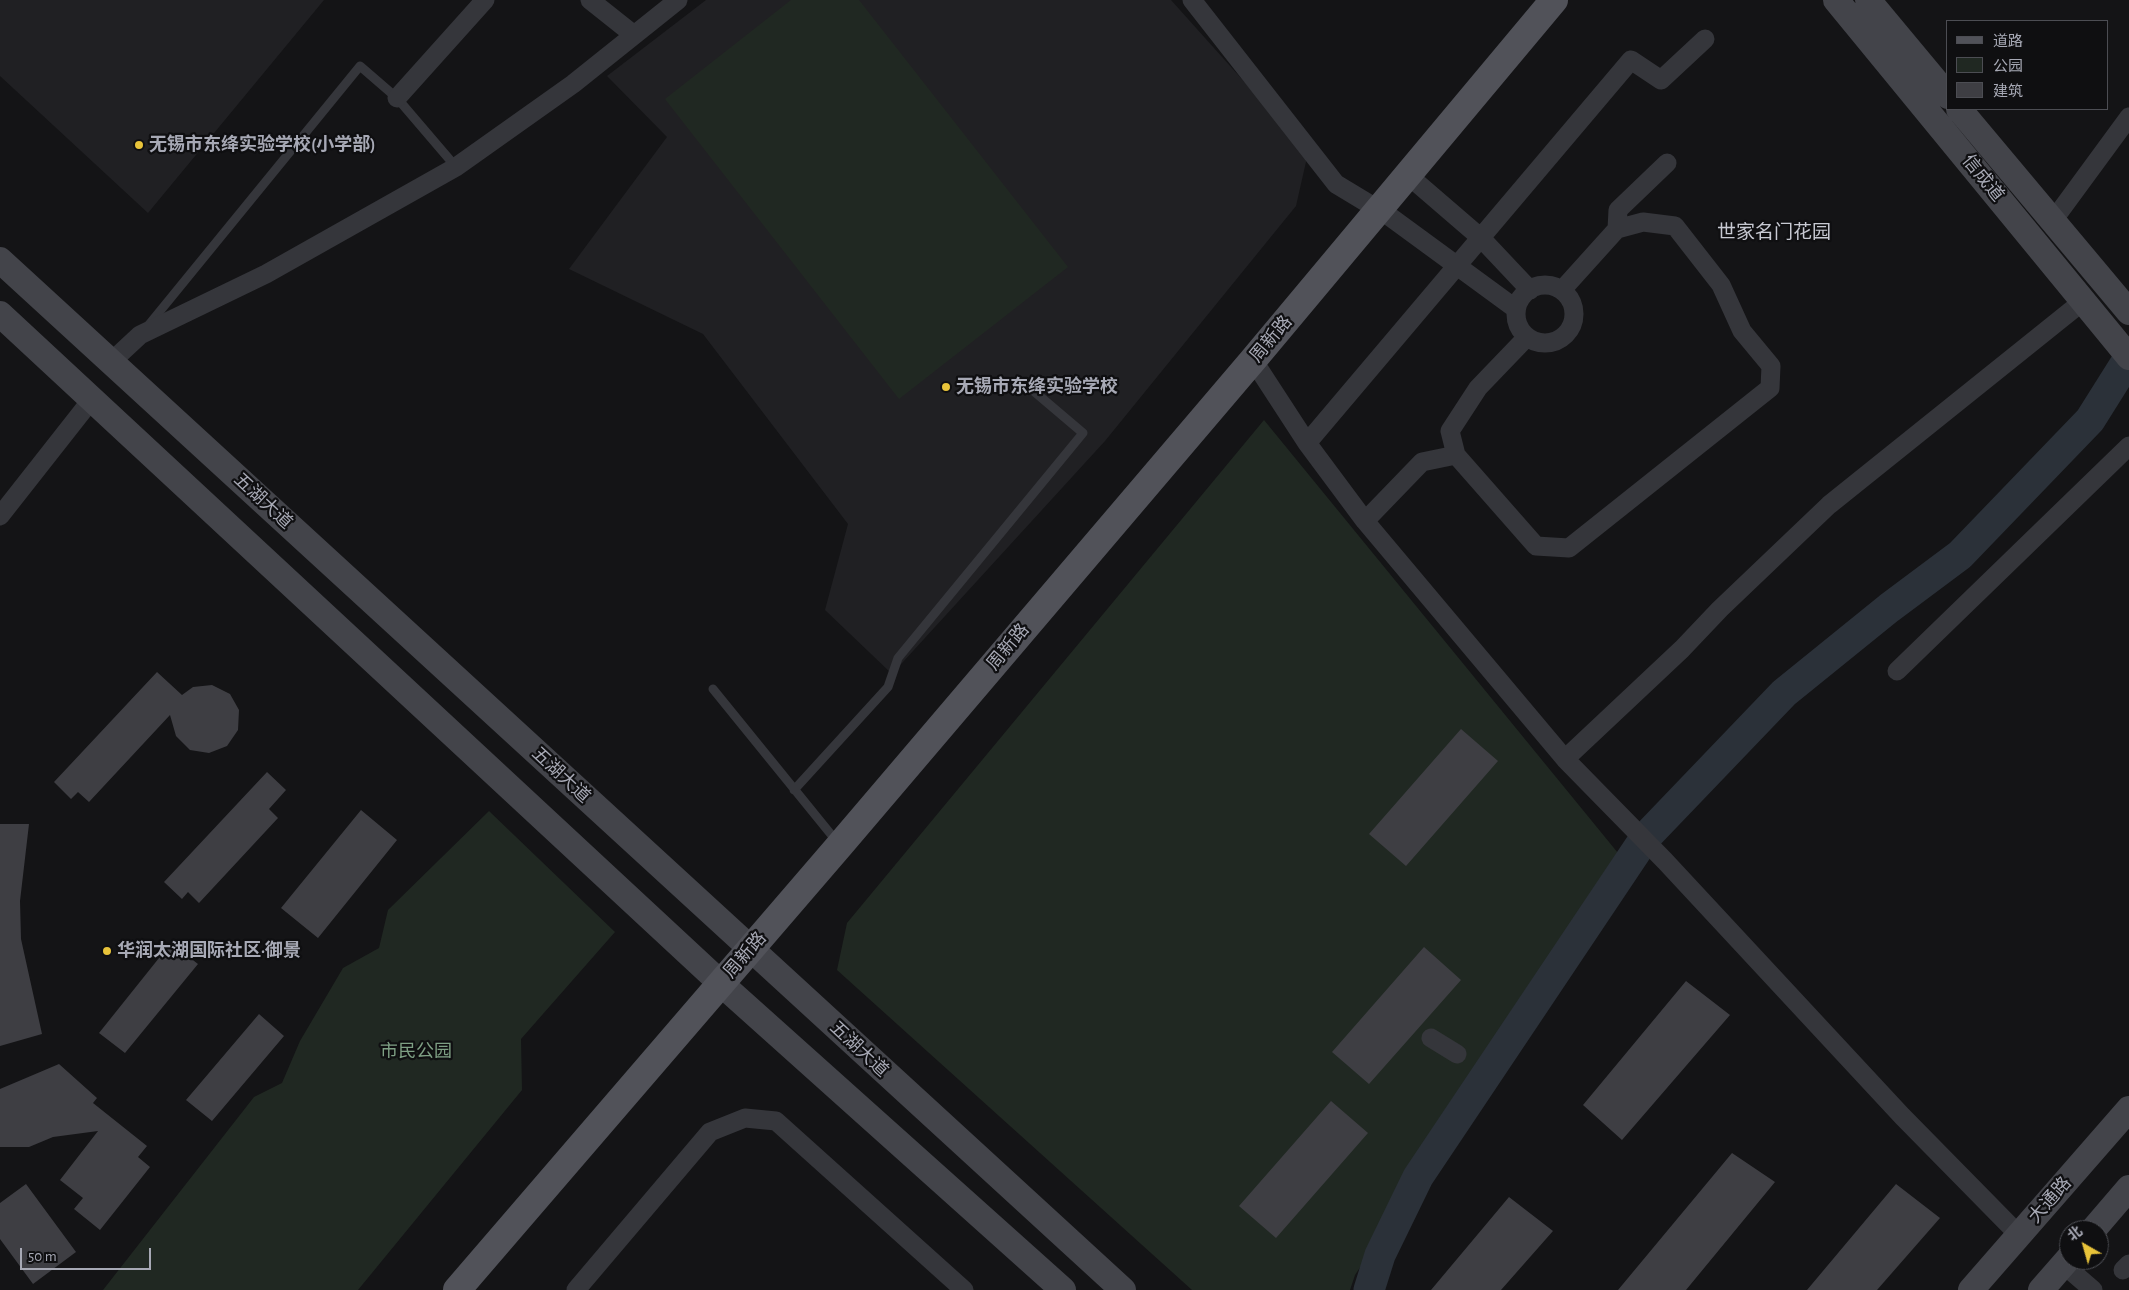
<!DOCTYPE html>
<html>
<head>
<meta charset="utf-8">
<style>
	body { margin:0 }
	#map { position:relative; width:2129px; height:1290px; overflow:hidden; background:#141416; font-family:"Alegreya Sans","Noto Sans SC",sans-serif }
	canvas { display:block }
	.legend { position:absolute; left:1946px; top:20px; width:162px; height:90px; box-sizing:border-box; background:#0f0f11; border:1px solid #4c4d53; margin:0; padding:6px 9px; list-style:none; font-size:15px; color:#a7a9b5 }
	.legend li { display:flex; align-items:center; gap:10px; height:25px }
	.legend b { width:25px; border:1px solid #4c4d53 }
	.north { position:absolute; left:2059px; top:1220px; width:50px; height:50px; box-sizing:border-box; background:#0f0f11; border:1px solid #4c4d53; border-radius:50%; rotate:322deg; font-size:14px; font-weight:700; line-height:20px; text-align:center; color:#a7a9b5 }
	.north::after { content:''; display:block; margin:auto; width:18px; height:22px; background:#e8c33a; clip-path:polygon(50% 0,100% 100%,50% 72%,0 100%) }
	.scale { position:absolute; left:20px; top:1248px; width:131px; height:22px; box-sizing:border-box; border:2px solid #a7a9b5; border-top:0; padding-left:6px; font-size:15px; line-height:18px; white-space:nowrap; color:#a7a9b5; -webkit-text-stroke:4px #0f0f11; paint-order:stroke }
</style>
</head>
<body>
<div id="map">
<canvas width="2129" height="1290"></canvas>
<ul class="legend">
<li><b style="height:6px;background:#515259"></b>道路</li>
<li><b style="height:14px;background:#202822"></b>公园</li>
<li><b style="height:14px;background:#3e3e43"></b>建筑</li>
</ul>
<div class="north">北</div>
<div class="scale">50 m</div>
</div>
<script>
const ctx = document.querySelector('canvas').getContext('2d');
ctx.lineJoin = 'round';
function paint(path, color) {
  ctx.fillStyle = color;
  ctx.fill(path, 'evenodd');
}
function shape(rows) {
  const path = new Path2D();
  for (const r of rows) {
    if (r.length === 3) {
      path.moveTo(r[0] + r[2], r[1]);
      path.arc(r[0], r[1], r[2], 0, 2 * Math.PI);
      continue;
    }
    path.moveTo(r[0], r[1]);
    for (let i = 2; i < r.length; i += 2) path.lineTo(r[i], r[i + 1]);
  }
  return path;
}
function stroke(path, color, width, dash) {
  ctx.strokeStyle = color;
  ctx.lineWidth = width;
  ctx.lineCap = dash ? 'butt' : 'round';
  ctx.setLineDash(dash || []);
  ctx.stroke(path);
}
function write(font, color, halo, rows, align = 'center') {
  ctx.font = font + ' "Alegreya Sans","Noto Sans SC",sans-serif';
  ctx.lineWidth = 4.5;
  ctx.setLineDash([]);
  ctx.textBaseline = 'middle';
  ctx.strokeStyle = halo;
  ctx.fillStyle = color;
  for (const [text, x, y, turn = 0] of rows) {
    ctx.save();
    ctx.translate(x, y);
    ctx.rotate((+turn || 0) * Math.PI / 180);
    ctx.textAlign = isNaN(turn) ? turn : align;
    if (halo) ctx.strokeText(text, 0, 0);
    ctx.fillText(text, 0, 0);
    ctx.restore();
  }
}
paint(shape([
	[0,0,324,0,148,213,0,76],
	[706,0,1171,0,1308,153,1296,206,1105,441,892,674,825,610,848,524,703,334,569,269,667,137,607,76]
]), '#202023');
paint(shape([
	[791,0,859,0,1068,267,899,399,665,99],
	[1264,420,1627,864,1355,1275,1350,1290,1192,1290,837,970,847,923],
	[489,811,615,932,521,1039,522,1090,358,1290,103,1290,254,1097,282,1083,300,1041,343,968,379,948,388,910]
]), '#202822');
stroke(shape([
	[1369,1290,1380,1255,1418,1177,1645,838,1784,693,1889,608,1960,555,2090,420,2129,358]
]), '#2b3139', 31);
paint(shape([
	[157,672,182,695,193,687,212,685,230,694,239,710,238,730,227,746,209,753,190,750,176,736,170,715,89,802,78,792,71,799,54,782],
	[1461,729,1498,761,1406,866,1369,834],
	[267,772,286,790,269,809,278,818,199,903,188,892,182,899,164,882],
	[361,810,397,840,318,938,281,908],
	[0,824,29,824,20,901,21,939,42,1034,0,1046],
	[171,943,198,964,125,1053,99,1033],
	[1424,947,1461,980,1369,1084,1332,1052],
	[1686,981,1730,1015,1622,1140,1583,1105],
	[259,1014,284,1036,212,1121,186,1100],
	[59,1064,97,1098,93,1103,147,1146,138,1157,150,1167,100,1230,74,1209,83,1198,60,1180,98,1131,53,1137,29,1147,0,1147,0,1089],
	[1331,1101,1368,1133,1276,1238,1239,1206],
	[1732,1153,1775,1182,1686,1290,1618,1290],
	[26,1184,76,1252,33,1284,0,1239,0,1203],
	[1896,1184,1940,1218,1877,1290,1807,1290],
	[1509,1197,1553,1231,1501,1290,1431,1290]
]), '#3e3e43');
stroke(shape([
	[147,327,360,66,397,98,456,167],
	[713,689,838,843],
	[794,790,888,687,898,658,1083,433,1030,388]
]), '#35363b', 9);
stroke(shape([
	[590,0,634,35],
	[1192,0,1336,184,1389,216,1516,309],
	[397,98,485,0],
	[1409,176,1481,238,1530,290],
	[2052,222,2129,117],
	[1617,229,1618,210,1667,163],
	[1545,314,29],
	[1253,360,1307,443,1365,521,1565,759,1682,649,1720,609,1829,505,2082,302],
	[111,362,140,335,266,274,456,167,573,84,678,0],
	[1307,443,1631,60,1661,80,1705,39],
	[1456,455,1450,431,1478,388,1527,337],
	[0,516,92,399],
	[1365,521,1422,462,1456,455,1536,546,1569,548,1770,388,1771,366,1742,331,1721,285,1675,226,1643,222,1617,229,1562,290],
	[1897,671,2129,446],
	[1565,759,1665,861,1902,1116,2019,1235],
	[1431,1038,1457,1054],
	[2063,1264,2093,1290],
	[2123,1270,2129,1264],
	[576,1290,710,1132,745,1118,776,1121,964,1290]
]), '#35363b', 19);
stroke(shape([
	[1836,0,2129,357],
	[1868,0,1948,96],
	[1959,109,2129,312],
	[0,260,1123,1290],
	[0,314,727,989,1063,1290],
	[2093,1230,2129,1188],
	[1971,1290,2129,1109],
	[2041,1290,2069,1258]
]), '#43444a', 26);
stroke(shape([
	[457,1290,840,845,1253,360,1554,0]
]), '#515259', 28);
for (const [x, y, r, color] of [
	[139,145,5,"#e8c33a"],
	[946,387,5,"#e8c33a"],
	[107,951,5,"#e8c33a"]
]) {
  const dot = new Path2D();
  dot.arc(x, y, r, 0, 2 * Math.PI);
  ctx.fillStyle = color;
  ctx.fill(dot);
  stroke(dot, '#0f0f11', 2);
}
write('bold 18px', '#a7a9b5', '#0f0f11', [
	["无锡市东绛实验学校(小学部)",149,145],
	["无锡市东绛实验学校",956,387],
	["华润太湖国际社区·御景",117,951]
], 'left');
write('18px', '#a7a9b5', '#0f0f11', [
	["信成道",1983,178,51],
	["周新路",1271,339,-50],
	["五湖大道",263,501,43],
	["周新路",1008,647,-50],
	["五湖大道",561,775,43],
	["周新路",745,955,-49],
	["五湖大道",859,1049,43],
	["大通路",2050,1200,-49]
]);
write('18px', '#7e9f84', '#0f0f11', [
	["市民公园",416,1052]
]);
write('19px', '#c7c9d2', '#0f0f11', [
	["世家名门花园",1774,232]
]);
</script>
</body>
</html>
